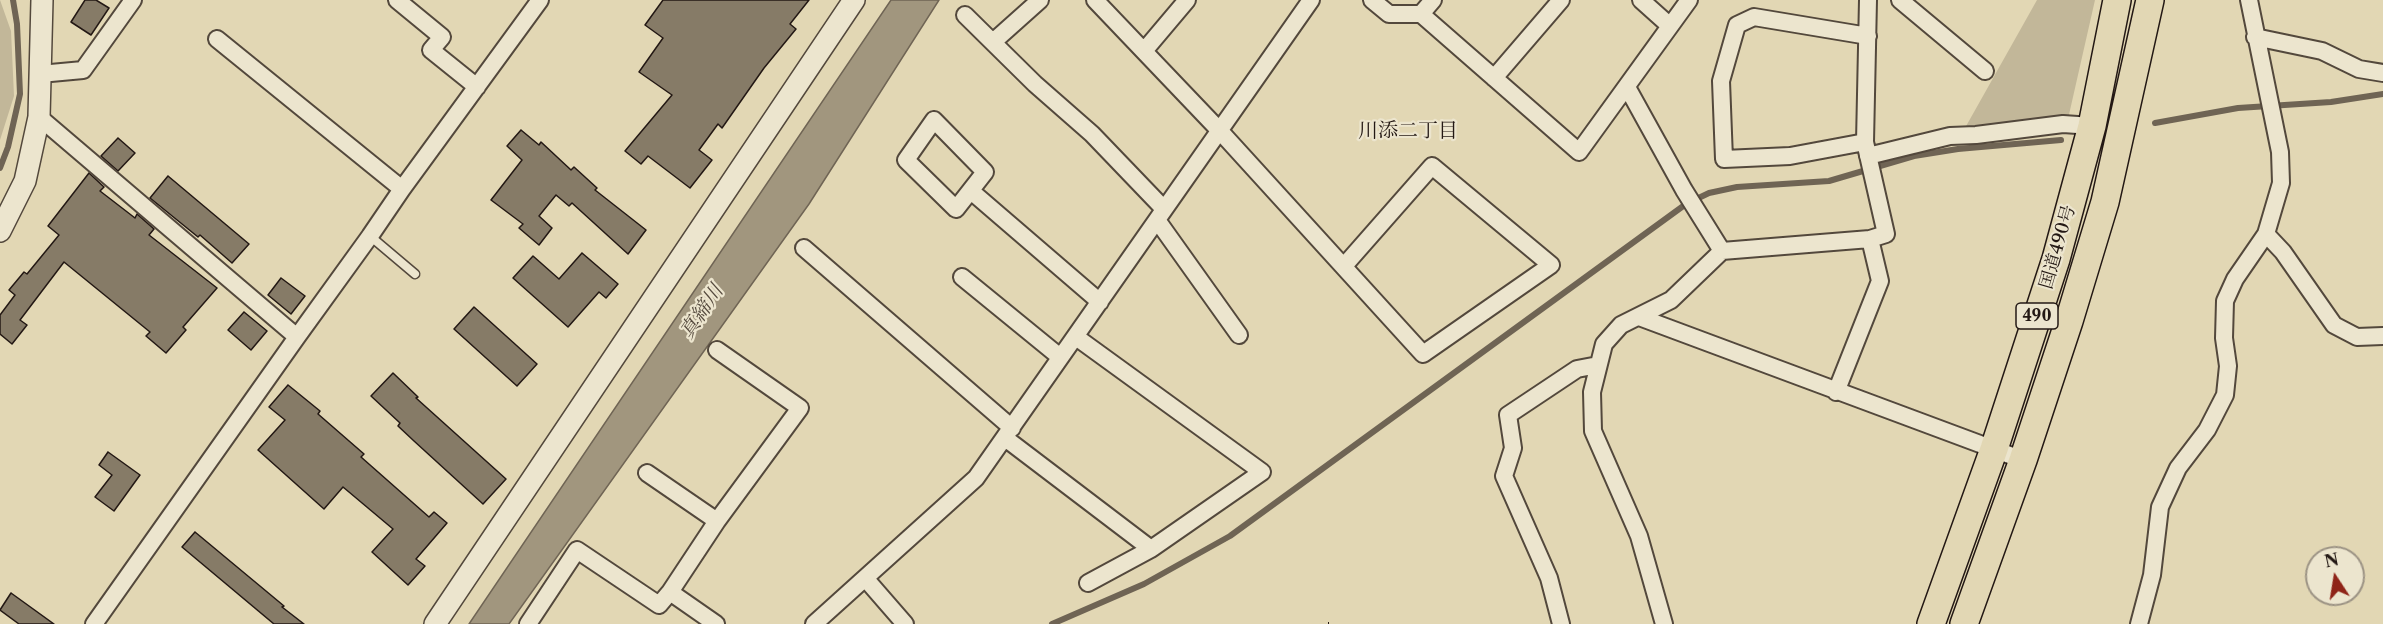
<!DOCTYPE html>
<html>
<head>
<meta charset="utf-8">
<style>
	body { margin:0 }
	#map { position:relative; width:2383px; height:624px; overflow:hidden; background:#e2d7b4; font-family:"Libre Caslon Text",serif }
	canvas { display:block }
	.north { position:absolute; left:2305px; top:546px; width:60px; height:60px; box-sizing:border-box; background:#ece5ce; border:2px solid #9c9384; border-radius:50%; rotate:348deg; font-size:16px; font-weight:700; line-height:24px; text-align:center; color:#231814 }
	.north::after { content:''; display:block; margin:auto; width:21px; height:27px; background:#8f2418; clip-path:polygon(50% 0,100% 100%,50% 72%,0 100%) }
</style>
</head>
<body>
<div id="map">
<canvas width="2383" height="624"></canvas>
<div class="north">N</div>
</div>
<script>
const ctx = document.querySelector('canvas').getContext('2d');
ctx.lineJoin = 'round';
function paint(path, color) {
  ctx.fillStyle = color;
  ctx.fill(path, 'evenodd');
}
function shape(rows) {
  const path = new Path2D();
  for (const r of rows) {
    path.moveTo(r[0], r[1]);
    for (let i = 2; i < r.length; i += 2) path.lineTo(r[i], r[i + 1]);
  }
  return path;
}
function stroke(path, color, width, dash) {
  ctx.strokeStyle = color;
  ctx.lineWidth = width;
  ctx.lineCap = dash ? 'butt' : 'round';
  ctx.setLineDash(dash || []);
  ctx.stroke(path);
}
function write(font, color, halo, rows, align = 'center') {
  ctx.font = font + ' "Libre Caslon Text","Noto Serif JP",serif';
  ctx.lineWidth = 4.5;
  ctx.setLineDash([]);
  ctx.textBaseline = 'middle';
  ctx.strokeStyle = halo;
  ctx.fillStyle = color;
  for (const [text, x, y, turn = 0] of rows) {
    ctx.save();
    ctx.translate(x, y);
    ctx.rotate((+turn || 0) * Math.PI / 180);
    ctx.textAlign = isNaN(turn) ? turn : align;
    if (halo) ctx.strokeText(text, 0, 0);
    ctx.fillText(text, 0, 0);
    ctx.restore();
  }
}
paint(shape([
	[0,0,11,31,14,96,0,140],
	[2037,0,2095,0,2068,119,1965,128]
]), '#c2b799');
const water = shape([
	[891,0,939,0,809,204,509,624,469,624,891,0]
]);
paint(water, '#a1967e');
stroke(water, '#6f6454', 1.5);
stroke(shape([
	[2155,123,2238,108,2331,102,2383,94],
	[0,168,8,147,20,94,17,24,13,0],
	[1052,624,1144,584,1230,536,1686,204,1709,193,1737,187,1829,181,1914,156,1958,149,2061,140]
]), '#6f6454', 6);
const building = shape([
	[85,0,96,0,109,8,91,35,71,22,85,0],
	[663,0,809,0,790,24,796,29,764,68,722,128,718,124,699,150,712,160,690,188,648,156,641,164,625,151,672,95,639,72,663,38,645,25,663,0],
	[521,130,539,145,541,142,571,170,574,167,597,188,595,190,646,230,628,254,572,203,569,206,556,195,539,216,552,228,539,245,519,228,523,224,491,200,522,160,507,146,521,130],
	[118,138,135,153,118,171,101,156,118,138],
	[89,173,104,187,100,191,135,218,137,214,154,229,149,235,217,288,183,327,186,330,166,353,146,336,150,332,64,262,20,320,27,325,12,344,0,334,0,315,15,295,9,290,24,272,27,274,59,235,48,226,89,173],
	[168,176,249,244,232,263,200,235,198,237,150,198,168,176],
	[582,253,618,284,606,298,599,292,568,327,513,278,533,256,559,279,582,253],
	[281,278,305,296,291,314,268,295,281,278],
	[474,307,537,364,517,386,454,329,474,307],
	[244,312,267,331,251,350,228,330,244,312],
	[393,373,418,397,416,398,506,479,483,504,414,441,398,426,400,423,371,396,393,373],
	[288,385,320,411,318,414,364,454,361,457,429,517,434,512,447,523,416,559,425,566,408,585,372,552,393,529,343,487,324,509,258,450,285,420,269,407,288,385],
	[108,452,140,475,114,511,95,497,112,475,99,465,108,452],
	[195,532,284,606,282,607,304,624,274,624,182,547,195,532],
	[11,593,54,624,19,624,0,610,11,593]
]);
paint(building, '#867b67');
stroke(building, '#231814', 1.5);
const service = shape([
	[370,236,415,274]
]);
const minor = shape([
	[397,0,442,37,431,50,477,87],
	[1095,0,1219,130,1423,354,1551,265,1432,166,1344,266],
	[1372,0,1389,14,1421,14,1579,152,1689,0],
	[1641,0,1670,26],
	[1900,0,1985,71],
	[1421,14,1433,0],
	[965,15,1035,84,1092,134,1164,209],
	[2255,37,2322,51,2359,69,2383,73],
	[217,39,402,189],
	[993,42,1040,0],
	[1144,51,1187,0],
	[40,74,83,70,133,0],
	[1494,78,1561,0],
	[1627,87,1684,190,1722,251],
	[39,117,297,337],
	[934,120,985,172,956,209,906,160,934,120],
	[1865,142,1790,156,1724,159,1721,81,1737,25,1754,17,1868,36],
	[1868,156,1950,136,1976,135,2063,124,2092,126],
	[971,191,1100,302],
	[1157,220,1239,335],
	[2266,234,2283,252,2334,325,2357,337,2383,336],
	[804,248,1012,428],
	[962,277,1060,357],
	[1639,317,2023,460],
	[1076,337,1262,472,1151,549,1088,583],
	[1836,392,1880,281,1870,239],
	[1005,438,1151,549],
	[647,473,717,521],
	[865,578,905,624],
	[670,592,716,624],
	[94,624,297,337,370,236,402,189,540,0],
	[528,624,577,550,659,605,670,592,717,521,800,408,717,350],
	[814,624,976,478,1311,0],
	[1561,624,1549,578,1504,476,1513,448,1508,415,1577,369,1598,365],
	[1664,624,1639,536,1593,431,1592,392,1604,344,1621,325,1671,300,1722,251,1870,239,1886,234,1865,142,1868,0],
	[2139,624,2152,575,2160,507,2178,468,2207,430,2225,395,2228,366,2224,338,2225,301,2235,279,2266,234,2281,183,2280,152,2249,0]
]);
const tertiary = shape([
	[0,231,25,181,39,117,42,0],
	[435,624,854,0]
]);
const trunk = shape([
	[1931,624,1994,449,2056,259,2092,126,2117,0],
	[1964,624,2023,460,2069,321,2105,202,2150,0]
]);
stroke(service, '#53483c', 11);
stroke(minor, '#53483c', 20);
stroke(tertiary, '#53483c', 24);
stroke(trunk, '#231814', 30);
stroke(shape([
	[1328,624,1329,624]
]), '#231814', 4, [4.5, 3]);
stroke(service, '#ece5ce', 8);
stroke(minor, '#ece5ce', 16);
stroke(tertiary, '#ece5ce', 21);
stroke(trunk, '#e2d7b4', 27);
for (const [x, y, w] of [
	[2037,316,42]
]) {
  const box = new Path2D();
  box.roundRect(x - w / 2, y - 13, w, 26, 4.5);
  ctx.fillStyle = '#ece5ce';
  ctx.fill(box);
  stroke(box, '#231814', 1.5);
}
write('bold 16px', '#231814', null, [
	["490",2037,316]
]);
write('18px', '#231814', '#ece5ce', [
	["国道490号",2058,247,-74]
]);
write('20px', '#231814', '#ece5ce', [
	["川添二丁目",1408,131]
]);
write('italic 20px', '#554a3e', '#ece5ce', [
	["真締川",702,312,-56]
]);
</script>
</body>
</html>
